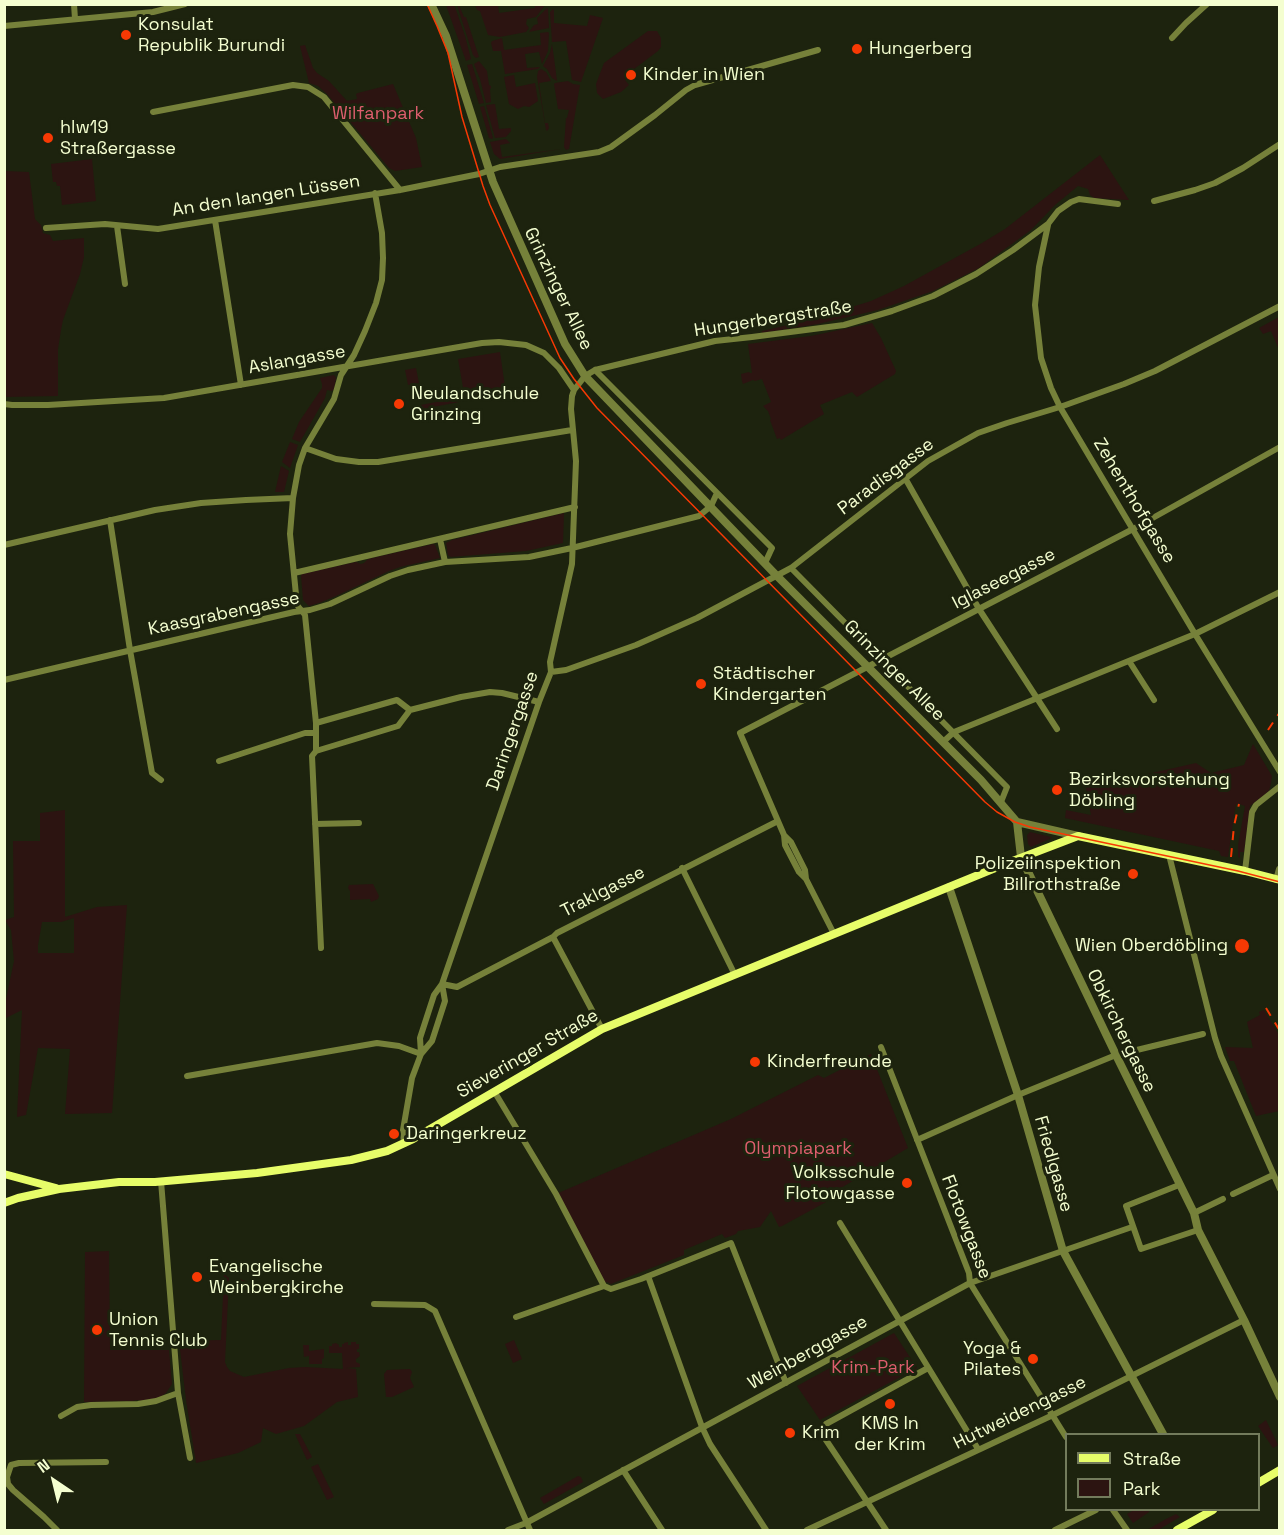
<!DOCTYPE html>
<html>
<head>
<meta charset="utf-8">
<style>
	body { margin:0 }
	#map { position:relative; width:1284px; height:1535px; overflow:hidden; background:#1d230e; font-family:"Space Grotesk",sans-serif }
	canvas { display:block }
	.frame { position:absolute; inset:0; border:6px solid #f4fed0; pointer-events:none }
	.legend { position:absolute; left:1065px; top:1433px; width:195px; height:78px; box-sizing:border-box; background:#1d230e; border:2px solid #737b5c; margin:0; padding:8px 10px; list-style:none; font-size:18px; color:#f4fed0 }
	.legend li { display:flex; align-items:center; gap:12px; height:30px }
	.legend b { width:30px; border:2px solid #737b5c }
	.north { position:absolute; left:24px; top:1451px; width:60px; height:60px; -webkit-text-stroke:4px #1d230e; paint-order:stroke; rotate:325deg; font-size:16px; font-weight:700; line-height:24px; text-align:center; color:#f4fed0 }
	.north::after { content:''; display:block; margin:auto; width:21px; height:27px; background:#f4fed0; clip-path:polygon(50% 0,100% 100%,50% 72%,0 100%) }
</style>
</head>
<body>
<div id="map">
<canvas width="1284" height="1535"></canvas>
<div class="frame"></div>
<ul class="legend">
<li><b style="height:8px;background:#e7fd69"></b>Straße</li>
<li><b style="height:16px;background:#2c1411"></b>Park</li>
</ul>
<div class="north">N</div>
</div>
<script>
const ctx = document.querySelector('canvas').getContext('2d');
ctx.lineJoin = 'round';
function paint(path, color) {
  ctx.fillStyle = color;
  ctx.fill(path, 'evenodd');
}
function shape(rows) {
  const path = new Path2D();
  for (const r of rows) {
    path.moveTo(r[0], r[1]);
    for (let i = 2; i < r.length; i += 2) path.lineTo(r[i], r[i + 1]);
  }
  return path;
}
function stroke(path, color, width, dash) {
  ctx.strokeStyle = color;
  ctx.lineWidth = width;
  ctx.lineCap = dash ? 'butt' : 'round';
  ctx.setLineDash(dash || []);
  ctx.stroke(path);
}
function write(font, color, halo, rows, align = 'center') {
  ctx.font = font + ' "Space Grotesk",sans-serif';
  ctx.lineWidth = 6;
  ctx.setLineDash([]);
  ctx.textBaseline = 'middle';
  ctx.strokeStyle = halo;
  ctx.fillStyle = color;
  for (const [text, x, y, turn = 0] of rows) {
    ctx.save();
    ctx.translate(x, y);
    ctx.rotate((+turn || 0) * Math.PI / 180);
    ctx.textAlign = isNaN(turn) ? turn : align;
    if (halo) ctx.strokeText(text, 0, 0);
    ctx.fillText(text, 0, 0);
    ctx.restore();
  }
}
paint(shape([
	[446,5,454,5,455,7,465,36,471,59,466,61],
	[457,5,459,5,464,17,466,17,479,57,476,58,473,55],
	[475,5,498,5,499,13,535,8,535,5,545,5,536,17,527,19,526,24,529,28,526,32,500,37,488,35,480,11,477,10],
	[547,8,548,9,549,28,529,32,534,25,538,24,537,18],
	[553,9,554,10,554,23,587,26,590,15,603,18,581,82,572,80,566,41,552,42,550,12],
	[648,31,657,31,661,38,661,47,658,51,626,75,628,78,625,80,629,85,621,92,603,99,597,93,596,84,604,63],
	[548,32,549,33,548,51,542,64,539,52,525,54,527,68,540,67,538,69,505,74,501,51,493,51,491,43,492,41,502,38,504,50,541,45,540,33],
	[552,44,554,58,557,81,552,78,547,69,543,66,550,53],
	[305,45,313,68,317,73,329,81,347,101,357,99,356,94,358,93,393,84,416,138,422,167,395,171,389,168,327,94,318,86,309,83,300,46],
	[479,61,487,71,489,85,491,86,491,88,490,89,491,102,486,103,480,79,474,64],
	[472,64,484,103,479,104,467,65],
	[541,69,546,72,551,81,539,83,545,123,548,123,549,128,547,131,546,130,537,77,538,71],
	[514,75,516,87,535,83,538,101,529,107,524,106,518,109,509,104,504,77],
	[568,81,573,84,580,85,569,149,566,150,564,147,566,118,567,118,569,110,558,109,554,84,555,83],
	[495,104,499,129,511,128,511,131,506,137,495,138,486,105],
	[484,106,493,138,492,139,489,138,480,107],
	[506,139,510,143,500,145,502,157,561,149,500,159,494,154,490,142],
	[1100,155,1129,200,1094,198,1090,195,1088,189,1078,186,1055,205,1031,230,979,268,933,291,878,310,818,324,762,333,762,331,810,320,871,301,904,286,982,243,1005,229],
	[92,159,96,201,62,205,60,186,57,186,56,182,53,182,51,164],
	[5,171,29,172,35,219,41,225,43,233,50,235,53,241,84,238,84,257,80,274,63,320,61,330,58,349,58,396,5,397],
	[1279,317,1279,350,1271,331,1263,334,1259,328],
	[872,323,881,338,896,371,895,374,857,397,852,392,820,405,824,414,781,440,780,438,777,439,770,420,771,419,768,411,763,406,771,402,762,379,755,381,753,380,743,384,742,381,741,374,749,372,750,373,752,373,748,344,811,336],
	[500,352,505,387,464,393,458,359],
	[416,368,419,383,408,385,405,370],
	[334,375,336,378,334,389,332,391,327,390,325,398,300,442,292,439,299,422,322,388,322,384,320,378],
	[496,390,496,395,417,410,416,406],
	[290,442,298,445,290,468,282,462],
	[281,466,289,471,284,492,275,492],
	[564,513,563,543,526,551,451,557,448,555,446,543,452,540],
	[433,544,435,545,440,558,400,567,389,571,336,596,319,603,309,606,303,600,301,576,302,574,356,562,361,564,364,563,368,559],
	[1253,744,1272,776,1271,783,1269,791,1250,806,1244,852,1240,852,1240,858,1238,857,1238,845,1245,806,1239,804,1236,804,1234,815,1228,857,1221,856,1219,851,1065,818,1066,810,1091,815,1086,788,1196,763,1211,773,1244,765],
	[65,810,65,917,97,907,127,905,112,1113,65,1114,70,1049,38,1048,26,1115,17,1117,22,1010,4,1019,5,1000,6,999,14,961,11,930,5,920,14,917,13,841,40,841,40,813],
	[74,918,74,953,38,953,38,945,42,922,61,922],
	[1030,832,1051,837,1052,838,1031,847,1028,844,1027,835],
	[373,884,379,896,378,899,371,902,370,899,350,900,350,891,348,888,349,885],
	[1264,1010,1279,1035,1279,1111,1256,1116,1234,1061,1230,1061,1225,1047,1253,1048,1247,1022,1260,1015,1259,1012],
	[871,1054,908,1148,824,1198,826,1202,782,1226,779,1227,771,1211,760,1227,738,1231,736,1234,725,1238,722,1234,684,1250,684,1255,611,1284,607,1282,603,1284,556,1194,731,1119,818,1075,824,1078],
	[109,1251,110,1350,169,1350,172,1384,166,1393,159,1398,140,1401,138,1400,133,1401,84,1402,85,1252],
	[224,1274,229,1278,225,1362,227,1367,230,1371,244,1377,289,1368,305,1367,343,1369,342,1353,329,1353,329,1346,332,1346,332,1344,336,1343,339,1345,339,1347,342,1347,342,1344,344,1344,344,1343,348,1342,348,1345,351,1345,351,1342,356,1342,356,1344,359,1344,359,1349,357,1349,357,1352,359,1352,360,1356,356,1359,356,1362,360,1364,360,1367,346,1368,356,1369,358,1397,337,1402,304,1426,276,1434,263,1428,261,1442,238,1453,196,1463,186,1400,179,1341,221,1340],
	[240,1279,254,1284,250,1295,236,1290],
	[894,1333,917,1368,820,1420,797,1386],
	[514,1340,522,1359,513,1363,505,1344],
	[303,1345,309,1345,309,1351,324,1349,324,1358,322,1359,322,1364,309,1364,309,1356,304,1357],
	[410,1369,412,1372,410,1378,414,1387,392,1397,386,1397,384,1374,387,1370],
	[1266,1420,1278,1445,1273,1448,1258,1426],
	[295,1434,300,1434,312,1457,307,1460],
	[318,1464,334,1497,327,1500,311,1467],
	[578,1476,581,1477,583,1482,544,1504,540,1498],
	[1134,1510,1149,1510,1149,1512,1133,1523,1127,1514],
	[1176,1514,1180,1517,1158,1530,1147,1530,1166,1519]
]), '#2c1411');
stroke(shape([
	[74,4,75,19],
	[4,26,153,12,185,4],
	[1172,38,1186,23,1207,4],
	[153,112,293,85,308,87,324,97,400,190],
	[1154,201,1195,190,1215,183,1243,168,1280,144],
	[215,220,241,385],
	[1048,225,1039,267,1035,305,1041,358,1051,388,1060,407,1195,634,1280,772],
	[117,226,125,284],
	[46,228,105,224,158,229,400,190,479,174,500,167,599,152,611,147,655,115,686,90,695,85,818,50],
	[595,370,772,548,765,563],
	[4,404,12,405,48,405,164,398,482,343,499,342,526,345,544,353,559,368,574,390],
	[305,448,336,459,359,462,378,462,572,430],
	[905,478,979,609,1057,729],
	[110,520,130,650,152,773,161,780],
	[440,539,445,562],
	[4,545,155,510,201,503,246,500,293,498],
	[791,568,1004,784,1007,787,1001,802],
	[294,573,575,507],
	[1129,661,1154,700],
	[551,672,566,670,636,645,697,618,791,568,928,461,978,433,1007,423,1060,407,1124,384,1155,371,1280,306],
	[4,680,294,612,310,610,330,604,390,576,408,570,445,562,529,557,572,548,699,516,711,506,717,493],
	[316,723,397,700,410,710],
	[943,742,954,732,1195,634,1280,592],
	[316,751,398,726,410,710,461,697,490,692,502,693,539,702],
	[219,761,305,733,315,733],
	[315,824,359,823],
	[784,835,791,842,805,870,806,879,834,934],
	[1169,855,1215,1038,1221,1056,1280,1189],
	[682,868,735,975],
	[1245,871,1252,812,1256,805,1280,786],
	[806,879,799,872,785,845,784,835,740,733,1133,529,1280,447],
	[1276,880,1279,869],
	[553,937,602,1029],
	[321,948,312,756,316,751,316,723,305,615,297,605,290,534,293,498,299,465,305,448,334,399,341,375,354,355,365,331,376,303,382,280,383,258,382,233,375,193],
	[442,984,457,987,553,937,557,933,778,821],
	[881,1047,969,1273,970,1283,1066,1437],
	[421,1054,420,1038,434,995,442,984,539,702,551,672,550,662,572,564,576,461,571,409,572,396,574,390,578,385,585,376,595,370,715,341,752,337,844,325,892,311,933,296,976,274,1013,250,1048,224,1058,211,1071,202,1079,199,1118,204],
	[187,1076,377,1043,399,1046,421,1054],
	[494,1091,556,1194,604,1286,611,1289,641,1279,731,1243,786,1383],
	[917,1140,1018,1095,1116,1055,1203,1034],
	[404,1144,403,1130,412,1078,421,1054,432,1041,445,1001,442,984],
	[161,1181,178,1393,190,1458],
	[1179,1185,1126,1206,1141,1249,1198,1230],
	[1233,1194,1273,1175],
	[1194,1213,1223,1199],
	[840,1223,978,1449],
	[648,1276,702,1427,710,1444,766,1530],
	[374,1304,425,1305,435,1311,530,1530],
	[516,1317,604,1286],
	[61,1416,77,1407,91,1405,138,1404,156,1401,178,1393],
	[623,1470,662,1530],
	[1113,1510,1127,1530],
	[57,1530,44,1517,13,1490,8,1484,7,1477,11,1465,19,1463,106,1462],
	[508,1530,526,1523,970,1283,1132,1227],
	[807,1530,1053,1415,1244,1320],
	[886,1530,822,1434,822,1429,826,1424,928,1368],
	[1055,1530,1096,1510]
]), '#76813a', 6);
stroke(shape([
	[431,4,446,36,493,182,565,344,585,376,776,575,981,780,1017,822,1078,836],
	[1017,822,1021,857,1116,1055,1194,1213,1198,1230,1244,1320,1280,1397],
	[949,887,1018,1095,1063,1251,1163,1434]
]), '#76813a', 8);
stroke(shape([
	[4,1174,56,1188],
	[4,1203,18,1198,59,1189,119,1182,155,1182,257,1173,351,1160,387,1151,413,1139,602,1029,1010,862,1078,836,1245,871,1280,880],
	[1258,1483,1280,1470],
	[1177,1530,1213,1510]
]), '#e7fd69', 8);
stroke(shape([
	[427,4,437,26,448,53,462,117,483,186,490,205,560,358,574,379,597,408,985,802,997,812,1015,822,1030,827,1238,871,1280,882]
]), '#f73904', 1.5);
stroke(shape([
	[1268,730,1280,712],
	[1231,857,1234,826,1239,804],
	[1266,1008,1280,1031]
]), '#f73904', 2, [9, 8]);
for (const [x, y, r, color] of [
	[126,35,6,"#f73904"],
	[857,49,6,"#f73904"],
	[631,75,6,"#f73904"],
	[48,138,6,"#f73904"],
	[399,404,6,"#f73904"],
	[701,684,6,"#f73904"],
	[1057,790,6,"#f73904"],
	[1133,874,6,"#f73904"],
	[1242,946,8,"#f73904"],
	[755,1062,6,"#f73904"],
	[394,1134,6,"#f73904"],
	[907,1183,6,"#f73904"],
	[197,1277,6,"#f73904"],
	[97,1330,6,"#f73904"],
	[1033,1359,6,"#f73904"],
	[890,1404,6,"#f73904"],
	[790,1433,6,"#f73904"]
]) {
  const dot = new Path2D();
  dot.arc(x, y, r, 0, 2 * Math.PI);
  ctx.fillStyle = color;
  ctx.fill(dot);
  stroke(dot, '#1d230e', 2);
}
write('18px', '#f4fed0', '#1d230e', [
	["Konsulat",138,25],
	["Republik Burundi",138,46],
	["Hungerberg",869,49],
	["Kinder in Wien",643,75],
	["hlw19",60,128],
	["Straßergasse",60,149],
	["Neulandschule",411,394],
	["Grinzing",411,415],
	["Städtischer",713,674],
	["Kindergarten",713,695],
	["Bezirksvorstehung",1069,780],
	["Döbling",1069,801],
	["Polizeiinspektion",1121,864,"right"],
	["Billrothstraße",1121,885,"right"],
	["Wien Oberdöbling",1228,946,"right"],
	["Kinderfreunde",767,1062],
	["Daringerkreuz",406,1134],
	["Volksschule",895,1173,"right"],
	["Flotowgasse",895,1194,"right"],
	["Evangelische",209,1267],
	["Weinbergkirche",209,1288],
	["Union",109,1320],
	["Tennis Club",109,1341],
	["Yoga &",1021,1349,"right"],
	["Pilates",1021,1370,"right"],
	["KMS In",890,1424,"center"],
	["der Krim",890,1445,"center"],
	["Krim",802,1433]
], 'left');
write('18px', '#dd5e6e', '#1d230e', [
	["Wilfanpark",378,114],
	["Olympiapark",798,1149],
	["Krim-Park",873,1368]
]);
write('18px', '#f4fed0', '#1d230e', [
	["An den langen Lüssen",266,196,-9],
	["Grinzinger Allee",558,289,64],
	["Hungerbergstraße",773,319,-9],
	["Aslangasse",297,360,-10],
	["Paradisgasse",886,477,-37],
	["Zehenthofgasse",1134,501,59],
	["Iglaseegasse",1004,579,-27],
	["Kaasgrabengasse",224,614,-12],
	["Grinzinger Allee",894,671,45],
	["Daringergasse",513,731,-71],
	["Traklgasse",603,892,-27],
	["Obkirchergasse",1121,1031,64],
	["Sieveringer Straße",528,1054,-30],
	["Friedlgasse",1053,1164,74],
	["Flotowgasse",966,1227,69],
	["Weinberggasse",808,1353,-29],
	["Hutweidengasse",1020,1413,-26]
]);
</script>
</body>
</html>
